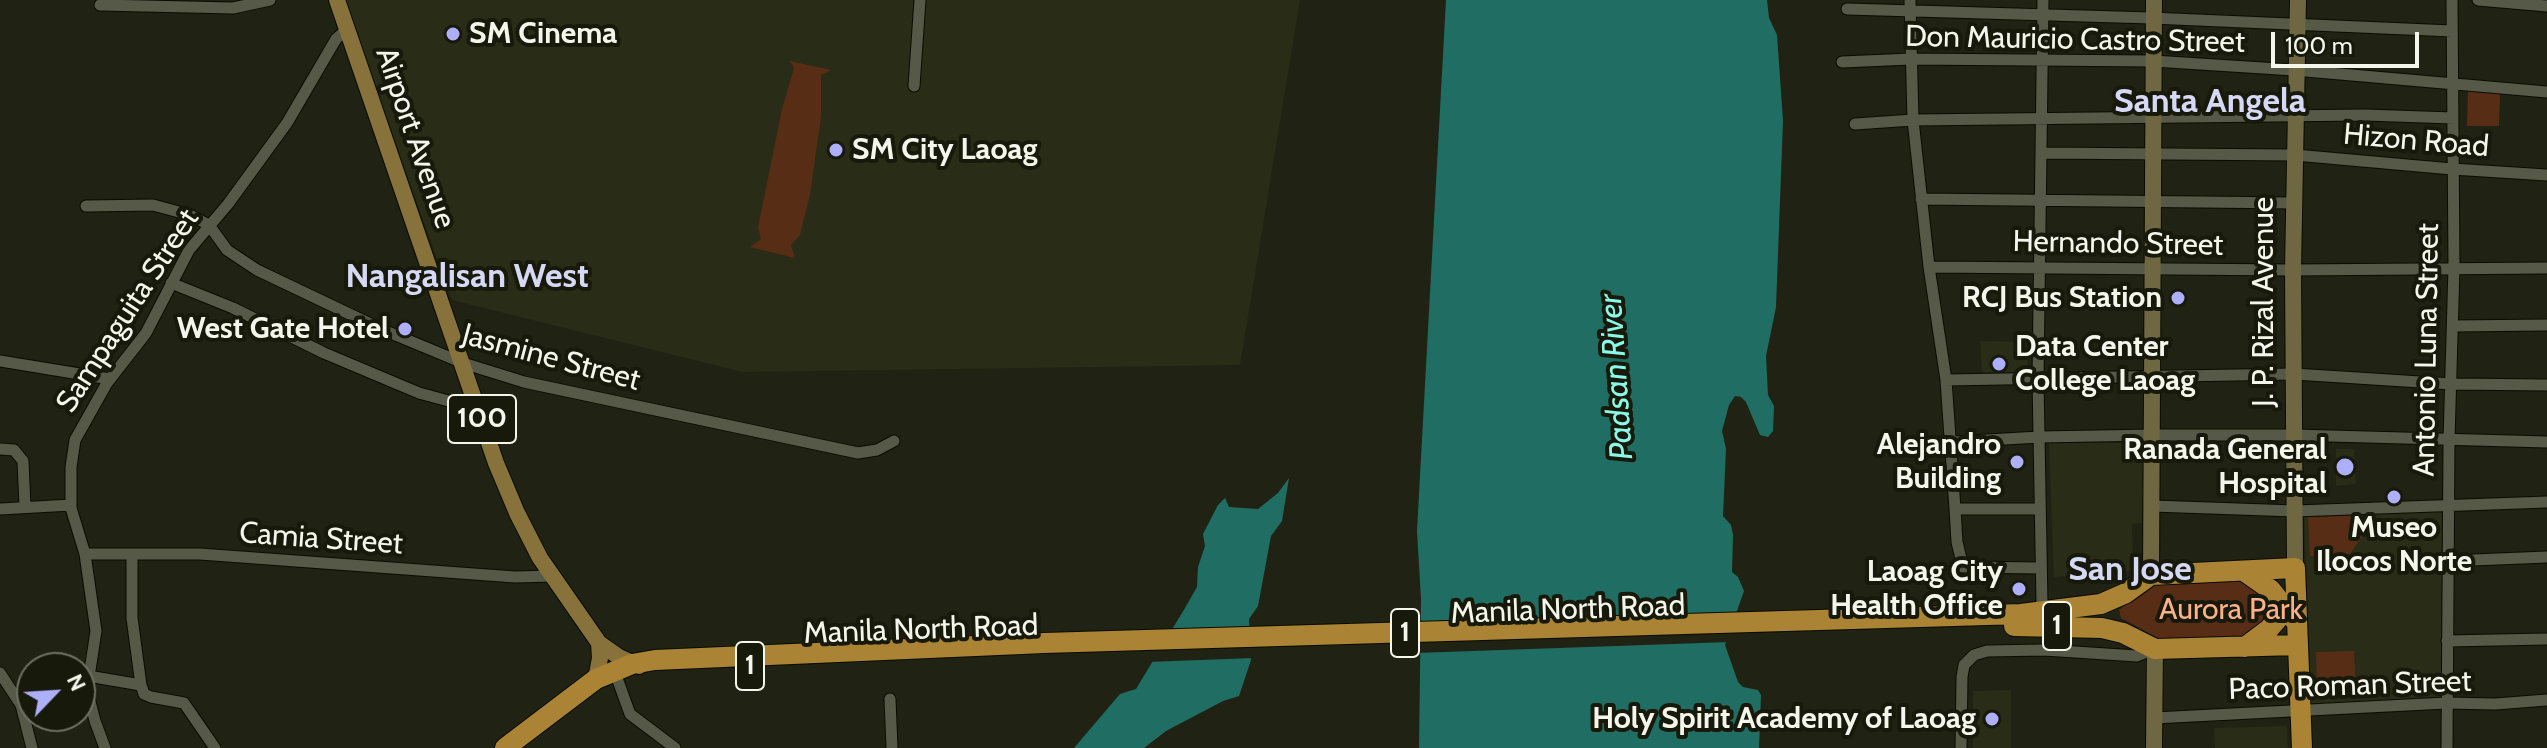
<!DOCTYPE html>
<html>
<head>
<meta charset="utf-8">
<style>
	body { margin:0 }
	#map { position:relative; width:2547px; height:748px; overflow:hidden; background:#202313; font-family:Cabin,sans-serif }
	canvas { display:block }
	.north { position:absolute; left:16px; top:652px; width:80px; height:80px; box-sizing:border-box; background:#17190a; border:2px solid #6f7164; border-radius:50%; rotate:65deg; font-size:22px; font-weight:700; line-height:32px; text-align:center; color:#f4f6ec }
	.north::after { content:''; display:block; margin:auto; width:28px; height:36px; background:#adaffb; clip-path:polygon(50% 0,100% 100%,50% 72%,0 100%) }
	.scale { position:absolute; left:2271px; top:32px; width:148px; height:36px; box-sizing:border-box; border:4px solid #f4f6ec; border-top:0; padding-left:10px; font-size:24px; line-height:28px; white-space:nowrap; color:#f4f6ec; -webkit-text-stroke:6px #17190a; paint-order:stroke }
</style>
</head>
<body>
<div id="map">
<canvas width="2547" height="748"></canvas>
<div class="north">N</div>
<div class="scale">100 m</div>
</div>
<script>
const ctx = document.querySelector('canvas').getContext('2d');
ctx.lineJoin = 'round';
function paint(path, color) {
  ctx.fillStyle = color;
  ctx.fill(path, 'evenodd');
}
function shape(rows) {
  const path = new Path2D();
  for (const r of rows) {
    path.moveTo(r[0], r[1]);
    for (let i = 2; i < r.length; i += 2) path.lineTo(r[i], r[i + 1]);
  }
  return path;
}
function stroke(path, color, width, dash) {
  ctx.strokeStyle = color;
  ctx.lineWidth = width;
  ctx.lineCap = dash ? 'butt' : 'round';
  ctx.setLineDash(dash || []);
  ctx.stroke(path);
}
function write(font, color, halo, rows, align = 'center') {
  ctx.font = font + ' Cabin,sans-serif';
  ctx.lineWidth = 8;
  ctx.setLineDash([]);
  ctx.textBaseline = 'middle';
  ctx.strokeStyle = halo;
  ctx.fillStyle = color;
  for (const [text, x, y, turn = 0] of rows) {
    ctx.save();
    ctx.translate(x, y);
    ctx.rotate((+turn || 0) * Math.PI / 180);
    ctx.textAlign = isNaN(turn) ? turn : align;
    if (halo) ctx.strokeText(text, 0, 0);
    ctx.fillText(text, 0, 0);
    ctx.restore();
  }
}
paint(shape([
	[343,0,1300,0,1240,365,742,372,452,300],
	[1980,341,2025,342,2029,372,1982,372],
	[2049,443,2145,443,2146,522,2132,524,2133,571,2054,577],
	[2336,449,2354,449,2356,484,2336,486],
	[2304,512,2443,512,2446,703,2311,707],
	[2011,690,2011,748,1973,748,1973,691],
	[2287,726,2288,748,2215,748,2214,728]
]), '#292c16');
paint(shape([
	[790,61,831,70,821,75,821,117,810,195,800,235,791,245,795,258,750,247,761,239,758,227,765,193,782,109,794,68],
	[2468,91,2500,93,2499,126,2467,126],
	[2363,515,2363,535,2350,554,2310,556,2308,517],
	[2242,575,2263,596,2263,619,2248,639,2166,642,2121,618,2119,610,2155,583],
	[2354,651,2356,692,2317,693,2316,652]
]), '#582d15');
paint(shape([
	[1446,0,1767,0,1769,18,1777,35,1783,121,1776,307,1766,356,1768,395,1774,406,1773,431,1768,437,1760,435,1746,402,1741,397,1735,396,1729,405,1722,431,1726,449,1723,516,1731,525,1733,535,1732,572,1738,577,1744,591,1725,645,1738,682,1743,687,1758,690,1761,695,1759,748,1419,748,1421,599,1417,531],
	[1289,478,1282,521,1271,536,1258,606,1249,619,1251,660,1239,696,1223,701,1166,731,1144,748,1074,748,1120,694,1136,689,1185,608,1197,587,1198,567,1205,546,1203,534,1218,505,1225,498,1229,507,1258,509,1278,493]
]), '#206e63');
paint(shape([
	[1739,613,1730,642,1416,653,1417,624],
	[1253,630,1254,658,1147,662,1165,633]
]), '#202313');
const street = shape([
	[1910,0,1913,120,1929,267,1946,380,1955,509,2040,509],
	[2478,0,2547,6],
	[100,5,233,8,270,0],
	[1847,9,2151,18,2452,31],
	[1842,62,1911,59,2153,61,2294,70,2547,92],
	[914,86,920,0],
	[1855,124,1913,120,2365,115,2453,118],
	[2041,153,2295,155,2452,169,2547,175],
	[1921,199,2294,203],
	[86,206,153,205,190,215,209,225,227,250,257,270,381,329,463,363,524,382,858,453,877,450,894,441],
	[1929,267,2293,270,2547,268],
	[171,283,233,308,324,353,419,393,478,409],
	[2453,326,2547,325],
	[0,361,110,379],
	[1946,380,2294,374,2452,384,2547,385],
	[1919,444,2039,437,2153,435,2295,435,2547,442],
	[0,449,14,450,23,461,25,507],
	[2152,506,2295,511,2547,502],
	[0,509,71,505],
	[1955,509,1957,542,1963,567,2041,568],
	[85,554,200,554,515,577,554,576],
	[132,554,132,618,141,685],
	[2448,561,2547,557],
	[2042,604,2038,379,2043,0],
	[2447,641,2547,639],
	[0,673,21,705,32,748],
	[88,676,141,685,144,694,151,697,184,703,215,748],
	[617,678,630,714,675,748],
	[890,699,892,748],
	[2154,718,2446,703,2495,704,2547,700],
	[105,748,95,721,87,690,96,631,85,554,71,508,71,467,75,440,107,383,146,333,189,250,228,204,287,123,336,39,347,29],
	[1961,748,1962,677,1964,665,1974,655,1987,651,2044,650,2137,656,2154,649],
	[2447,748,2449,440,2454,267,2452,0]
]);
const secondary = shape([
	[2295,568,2293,270,2298,0],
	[2151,575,2154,0],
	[2154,748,2155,649]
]);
const primary = shape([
	[337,0,496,463,517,513,540,558,599,643,619,657,639,666],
	[596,679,600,658,599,643]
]);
const highway = shape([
	[2244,571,2271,590,2297,623],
	[2014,626,2102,628,2123,633,2155,649,2297,645],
	[2245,647,2269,629,2294,600],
	[505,748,596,679,632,664,655,660,1044,643,2021,614,2101,604,2126,593,2151,575,2295,568,2302,748]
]);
stroke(street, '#0a0c01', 13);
stroke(secondary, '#0a0c01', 18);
stroke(primary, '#0a0c01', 18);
stroke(highway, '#0a0c01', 22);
stroke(street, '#565948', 11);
stroke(secondary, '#6f6642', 16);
stroke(primary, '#88723c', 16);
stroke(highway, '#aa8334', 20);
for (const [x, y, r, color] of [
	[453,34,8,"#adaffb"],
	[836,150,8,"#adaffb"],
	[2178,298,8,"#adaffb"],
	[405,329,8,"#adaffb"],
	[1999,364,8,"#adaffb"],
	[2017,462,8,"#adaffb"],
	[2345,467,10,"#adaffb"],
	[2394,497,8,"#adaffb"],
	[2019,589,8,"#adaffb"],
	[1992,719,8,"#adaffb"]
]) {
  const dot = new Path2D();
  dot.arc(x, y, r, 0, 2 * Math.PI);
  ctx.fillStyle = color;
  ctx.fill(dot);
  stroke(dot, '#17190a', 3);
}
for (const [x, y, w] of [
	[482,419,68],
	[2057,626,28],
	[1405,633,28],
	[750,666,28]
]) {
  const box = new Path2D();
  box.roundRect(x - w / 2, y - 24, w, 48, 6);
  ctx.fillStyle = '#17190a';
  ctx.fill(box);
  stroke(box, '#f4f6ec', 2);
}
write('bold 28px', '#f4f6ec', null, [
	["100",482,419],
	["1",2057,626],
	["1",1405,633],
	["1",750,666]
]);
write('bold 30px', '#f4f6ec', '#17190a', [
	["SM Cinema",469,34,"left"],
	["SM City Laoag",852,150,"left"],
	["RCJ Bus Station",2162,298],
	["West Gate Hotel",389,329],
	["Data Center",2015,347,"left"],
	["College Laoag",2015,381,"left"],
	["Alejandro",2001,445],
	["Building",2001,479],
	["Ranada General",2327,450],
	["Hospital",2327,484],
	["Museo",2394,528,"center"],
	["Ilocos Norte",2394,562,"center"],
	["Laoag City",2003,572],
	["Health Office",2003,606],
	["Holy Spirit Academy of Laoag",1976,719]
], 'right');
write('30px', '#f4f6ec', '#17190a', [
	["Don Mauricio Castro Street",2075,40,1],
	["Airport Avenue",415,138,71],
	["Hizon Road",2416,141,5],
	["Hernando Street",2118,244,1],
	["J. P. Rizal Avenue",2264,302,-90],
	["Sampaguita Street",128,311,-57],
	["Antonio Luna Street",2427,350,-89],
	["Jasmine Street",551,358,15],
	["Camia Street",321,539,4],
	["Manila North Road",1568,610,-2],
	["Manila North Road",921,630,-2],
	["Paco Roman Street",2350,686,-2]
]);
write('30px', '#ffb189', '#17190a', [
	["Aurora Park",2231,610]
]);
write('italic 32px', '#8af9e7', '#17190a', [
	["Padsan River",1617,377,-94]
]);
write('bold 34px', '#d6d8f5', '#17190a', [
	["Santa Angela",2210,102],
	["Nangalisan West",467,277],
	["San Jose",2130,570]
]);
</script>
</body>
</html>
